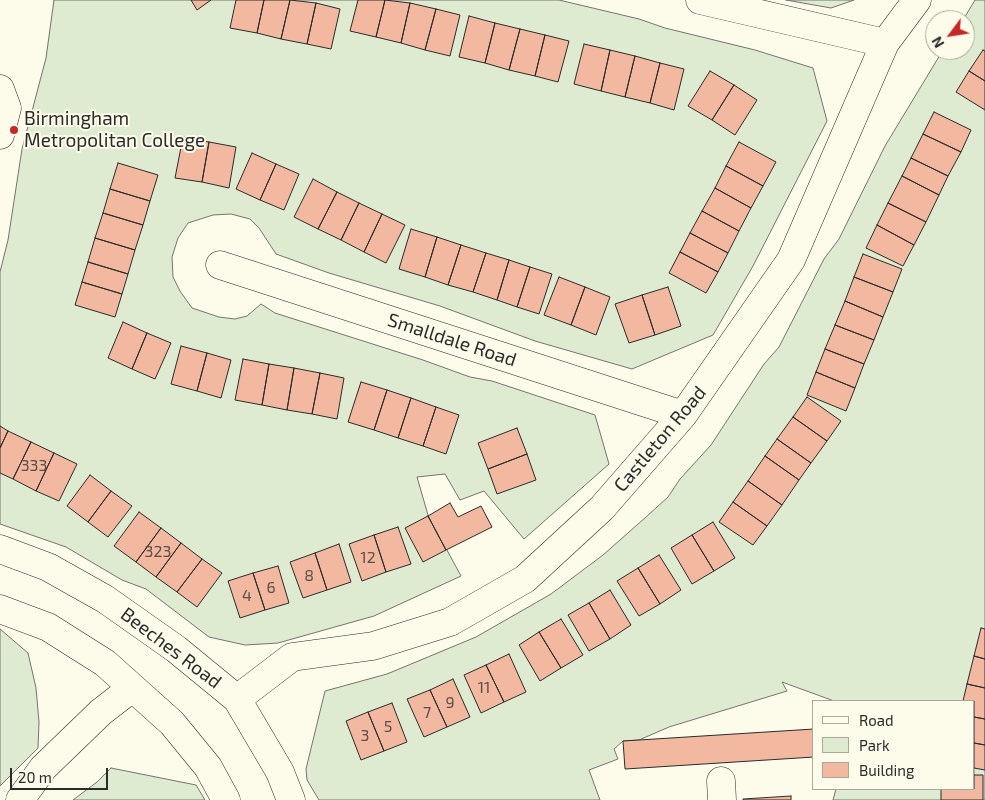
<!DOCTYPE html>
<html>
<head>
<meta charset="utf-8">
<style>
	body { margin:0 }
	#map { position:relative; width:985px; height:800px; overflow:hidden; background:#fdfbea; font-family:"Exo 2",sans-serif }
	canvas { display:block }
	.legend { position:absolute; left:812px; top:700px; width:162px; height:90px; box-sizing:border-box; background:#fdfbea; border:1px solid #a9a89e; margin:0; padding:6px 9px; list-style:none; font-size:15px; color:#2b2b2b }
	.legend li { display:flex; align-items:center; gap:10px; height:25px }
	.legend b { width:25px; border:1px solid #a9a89e }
	.north { position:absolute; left:925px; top:10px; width:50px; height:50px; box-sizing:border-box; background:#fdfbea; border:1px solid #a9a89e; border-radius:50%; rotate:239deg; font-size:14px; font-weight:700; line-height:20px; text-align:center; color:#2b2b2b }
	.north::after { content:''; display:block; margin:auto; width:18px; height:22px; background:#c62828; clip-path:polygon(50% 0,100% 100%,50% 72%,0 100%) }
	.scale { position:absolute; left:10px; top:768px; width:98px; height:22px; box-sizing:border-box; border:2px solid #2b2b2b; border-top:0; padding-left:6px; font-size:15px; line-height:18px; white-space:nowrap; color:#2b2b2b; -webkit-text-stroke:4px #fdfbea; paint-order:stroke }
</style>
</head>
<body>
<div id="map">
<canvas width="985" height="800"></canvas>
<ul class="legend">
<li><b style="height:6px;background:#fdfbea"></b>Road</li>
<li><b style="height:14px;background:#deebd1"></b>Park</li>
<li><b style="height:14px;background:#f2b8a0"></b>Building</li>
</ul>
<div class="north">N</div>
<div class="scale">20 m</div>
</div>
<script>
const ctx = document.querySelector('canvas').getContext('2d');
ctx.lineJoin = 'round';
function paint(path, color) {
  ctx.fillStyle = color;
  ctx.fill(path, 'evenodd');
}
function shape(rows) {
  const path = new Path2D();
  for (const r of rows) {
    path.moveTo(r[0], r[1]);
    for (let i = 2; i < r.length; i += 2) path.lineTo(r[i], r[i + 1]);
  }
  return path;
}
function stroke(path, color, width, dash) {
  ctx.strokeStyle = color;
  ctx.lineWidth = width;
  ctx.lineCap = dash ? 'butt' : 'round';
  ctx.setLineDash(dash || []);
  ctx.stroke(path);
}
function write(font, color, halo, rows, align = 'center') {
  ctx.font = font + ' "Exo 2",sans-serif';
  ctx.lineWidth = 4;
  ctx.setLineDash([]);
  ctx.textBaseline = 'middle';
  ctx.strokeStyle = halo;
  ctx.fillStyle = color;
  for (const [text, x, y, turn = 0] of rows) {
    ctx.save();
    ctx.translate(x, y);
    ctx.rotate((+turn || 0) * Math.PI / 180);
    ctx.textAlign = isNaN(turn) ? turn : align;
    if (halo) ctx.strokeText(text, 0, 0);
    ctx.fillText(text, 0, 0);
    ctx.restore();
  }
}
const green = shape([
	[54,0,559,0,639,19,665,28,755,50,813,68,827,121,753,266,713,335,632,369,535,341,440,306,329,273,276,254,259,228,250,219,231,214,213,215,188,223,178,238,172,257,173,277,180,291,192,308,219,317,235,319,247,316,261,304,275,313,423,360,470,377,492,381,595,415,609,464,524,539,484,491,460,500,445,474,417,477,428,515,461,576,374,616,278,643,245,645,209,637,146,589,122,580,66,547,0,524,0,272,8,240,22,149,46,58,54,0],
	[786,0,854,0,831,8,786,0],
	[975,0,985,0,985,800,833,800,836,789,974,789,974,701,834,701,782,682,787,691,669,727,639,740,623,741,614,749,618,759,589,770,600,800,319,800,307,780,306,769,325,691,387,674,476,637,551,594,603,555,646,517,668,497,680,479,711,445,764,364,779,347,824,259,839,239,885,146,943,50,965,50,965,20,963,20,975,0],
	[0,629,28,653,36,688,39,722,38,748,0,786,0,629],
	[111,768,196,785,205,800,73,800,97,782,111,768]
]);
paint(green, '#deebd1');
stroke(green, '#74746e', 1);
const building = shape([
	[191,0,211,0,197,10,191,0],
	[236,0,264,0,257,33,230,28,236,0],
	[264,0,290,0,281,39,257,33,264,0],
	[290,0,316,3,307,44,281,39,290,0],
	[358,0,385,0,376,37,350,31,358,0],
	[385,0,410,3,401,43,376,37,385,0],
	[316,3,340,9,331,49,307,44,316,3],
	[410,3,436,9,425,50,401,43,410,3],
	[436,9,460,15,450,56,425,50,436,9],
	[469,16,495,23,485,63,459,57,469,16],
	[495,23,520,29,509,70,485,63,495,23],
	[520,29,545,35,535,76,509,70,520,29],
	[545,35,569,41,558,82,535,76,545,35],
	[584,44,610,50,601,91,574,84,584,44],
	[610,50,635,56,625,97,601,91,610,50],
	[983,50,985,51,985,81,969,71,983,50],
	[635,56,660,63,650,103,625,97,635,56],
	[660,63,684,69,674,110,650,103,660,63],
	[710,71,734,85,712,120,688,106,710,71],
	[969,71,985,81,985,110,956,92,969,71],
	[734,85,757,100,735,135,712,120,734,85],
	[934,112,971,130,961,152,923,134,934,112],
	[923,134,961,152,948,176,911,158,923,134],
	[183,137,209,142,202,182,175,178,183,137],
	[209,142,236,147,229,188,202,182,209,142],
	[739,142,776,162,763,186,726,166,739,142],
	[252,153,276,164,260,200,236,189,252,153],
	[911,158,948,176,939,195,902,176,911,158],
	[118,163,158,175,150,201,110,189,118,163],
	[276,164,299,174,284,210,260,200,276,164],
	[726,166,763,186,751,208,715,188,726,166],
	[902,176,939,195,926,222,888,203,902,176],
	[313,179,337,192,318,229,294,217,313,179],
	[715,188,751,208,739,231,702,211,715,188],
	[110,189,150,201,143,225,103,213,110,189],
	[337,192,359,203,341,240,318,229,337,192],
	[359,203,382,214,364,252,341,240,359,203],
	[888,203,926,222,914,245,877,225,888,203],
	[702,211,739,231,728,253,690,233,702,211],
	[103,213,143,225,135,250,95,238,103,213],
	[382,214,405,225,386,263,364,252,382,214],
	[877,225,914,245,903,266,866,248,877,225],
	[411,229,437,237,425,277,399,269,411,229],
	[690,233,728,253,718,272,680,252,690,233],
	[437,237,461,245,448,285,425,277,437,237],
	[95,238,135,250,128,274,88,262,95,238],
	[461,245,486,253,473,292,448,285,461,245],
	[680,252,718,272,706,293,669,273,680,252],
	[486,253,509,260,497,300,473,292,486,253],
	[863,254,902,269,893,292,854,277,863,254],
	[509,260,530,267,517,307,497,300,509,260],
	[88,262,128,274,122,294,82,282,88,262],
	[530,267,552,274,539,314,517,307,530,267],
	[559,277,585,287,571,325,544,315,559,277],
	[854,277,893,292,883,317,845,301,854,277],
	[82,282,122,294,115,317,75,305,82,282],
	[585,287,610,297,596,335,571,325,585,287],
	[668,287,681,326,655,335,642,295,668,287],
	[642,295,655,335,629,343,615,304,642,295],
	[845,301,883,317,874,340,835,325,845,301],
	[123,322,147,333,132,369,108,358,123,322],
	[835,325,874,340,864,364,825,349,835,325],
	[147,333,171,343,155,379,132,369,147,333],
	[181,346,207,353,197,391,171,384,181,346],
	[825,349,864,364,855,388,816,372,825,349],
	[207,353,231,360,221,398,197,391,207,353],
	[243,359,269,364,262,405,235,400,243,359],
	[269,364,294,368,287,410,262,405,269,364],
	[294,368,320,373,312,414,287,410,294,368],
	[816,372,855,388,846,411,807,395,816,372],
	[320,373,344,378,337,419,312,414,320,373],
	[361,382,387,390,374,430,348,422,361,382],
	[387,390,411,398,398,438,374,430,387,390],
	[807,397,841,421,827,441,793,417,807,397],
	[411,398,436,407,423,446,398,438,411,398],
	[436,407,459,415,446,454,423,446,436,407],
	[793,417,827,441,811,463,777,439,793,417],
	[0,426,8,431,0,448,0,426],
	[517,428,527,454,488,469,478,443,517,428],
	[8,431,31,442,13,479,0,473,0,448,8,431],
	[777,439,811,463,799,480,765,456,777,439],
	[31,442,54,453,36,491,13,479,31,442],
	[54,453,77,464,59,501,36,491,54,453],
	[527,454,536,480,497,494,488,469,527,454],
	[765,456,799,480,782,505,748,481,765,456],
	[90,475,111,491,88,522,67,506,90,475],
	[748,481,782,505,767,526,733,502,748,481],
	[111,491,132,506,108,537,88,522,111,491],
	[733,502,767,526,753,545,719,522,733,502],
	[450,503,458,517,481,506,492,527,446,550,428,516,450,503],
	[139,512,161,528,136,562,114,546,139,512],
	[428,516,446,550,423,562,405,528,428,516],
	[713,522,735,558,714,571,692,535,713,522],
	[398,527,411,564,386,572,374,535,398,527],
	[161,528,181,543,156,577,136,562,161,528],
	[374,535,386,572,362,581,349,544,374,535],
	[692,535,714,571,692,584,671,548,692,535],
	[181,543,202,559,177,592,156,577,181,543],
	[339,544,351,582,327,590,315,553,339,544],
	[315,553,327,590,303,598,290,562,315,553],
	[659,555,681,590,660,604,638,568,659,555],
	[202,559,222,573,197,607,177,592,202,559],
	[278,566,289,603,265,610,253,573,278,566],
	[638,568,660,604,639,616,617,581,638,568],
	[253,573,265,610,240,618,228,581,253,573],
	[610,590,631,625,610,639,589,603,610,590],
	[589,603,610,639,589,651,568,615,589,603],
	[561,619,583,655,561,668,539,632,561,619],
	[981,628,985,629,985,659,974,656,981,628],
	[539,632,561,668,540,681,519,645,539,632],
	[509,654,526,692,504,702,486,665,509,654],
	[974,656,985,659,985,688,967,684,974,656],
	[486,665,504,702,481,713,464,675,486,665],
	[453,679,470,717,447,727,430,690,453,679],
	[967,684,985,688,985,719,974,717,974,701,963,701,967,684],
	[430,690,447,727,424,737,407,699,430,690],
	[392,703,407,742,384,751,368,712,392,703],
	[368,712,384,751,361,760,346,721,368,712],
	[974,717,985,719,985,745,974,743,974,717],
	[814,729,814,757,625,769,623,741,814,729],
	[974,743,985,745,985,770,974,768,974,743],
	[974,775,983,775,983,800,941,800,941,789,974,789,974,775],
	[791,796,791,800,743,800,743,799,791,796]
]);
paint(building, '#f2b8a0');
stroke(building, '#2b2b2b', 1);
const minor = shape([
	[700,0,885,43],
	[0,89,7,108,0,135],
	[220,265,683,415],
	[0,549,48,567,105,599,176,649,237,699,280,772,291,800],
	[0,609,48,627,105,663,172,723,208,767,226,800],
	[237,699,292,657,373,646,450,622,525,579,602,508,683,415,791,260,885,43,917,0],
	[721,781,722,800],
	[20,800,43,768,101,712,132,688]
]);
stroke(minor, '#2b2b2b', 29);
stroke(minor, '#fdfbea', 28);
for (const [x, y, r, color] of [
	[14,130,5,"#c62828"]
]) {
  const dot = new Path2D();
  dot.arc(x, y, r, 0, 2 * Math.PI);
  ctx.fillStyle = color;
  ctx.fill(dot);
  stroke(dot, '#fdfbea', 2);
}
write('16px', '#5d4e48', null, [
	["333",34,466],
	["323",158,552],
	["12",368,558],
	["8",309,576],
	["6",271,588],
	["4",247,596],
	["11",484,688],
	["9",450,703],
	["7",427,713],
	["5",388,727],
	["3",365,736]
]);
write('19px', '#2b2b2b', '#fdfbea', [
	["Birmingham",24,119],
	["Metropolitan College",24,141]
], 'left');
write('19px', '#2b2b2b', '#fdfbea', [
	["Smalldale Road",452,340,18],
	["Castleton Road",660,439,-50],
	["Beeches Road",171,648,37]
]);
</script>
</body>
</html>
